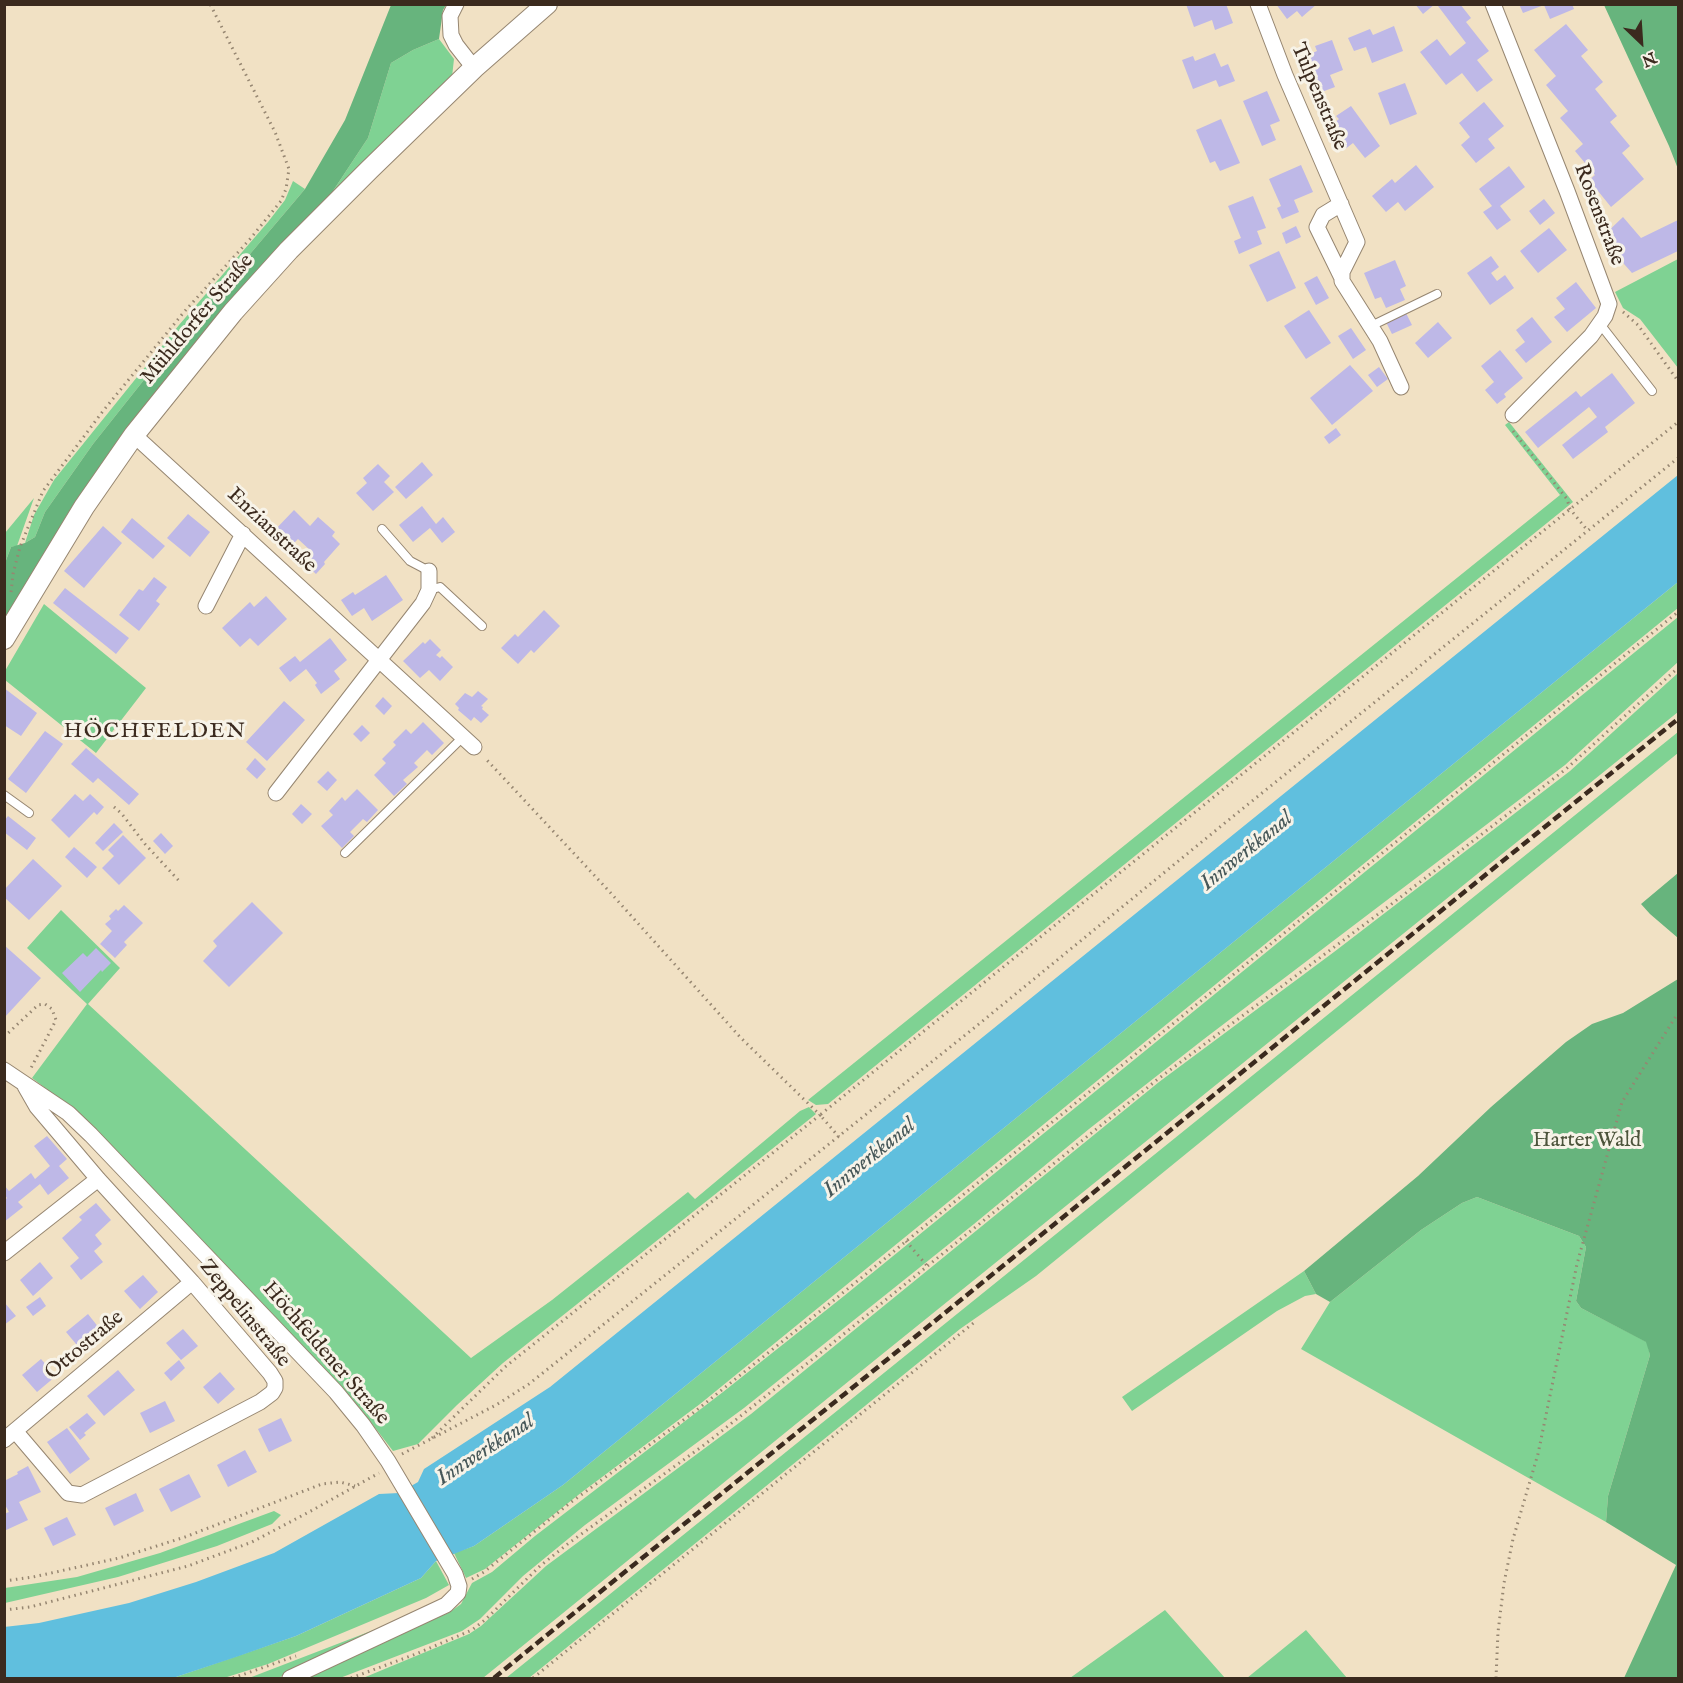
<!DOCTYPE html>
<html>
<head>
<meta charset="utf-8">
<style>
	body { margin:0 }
	#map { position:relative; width:1683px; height:1683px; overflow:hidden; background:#f1e1c4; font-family:"IM FELL English",serif }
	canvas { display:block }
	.frame { position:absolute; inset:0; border:6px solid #3b2a1e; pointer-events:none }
	.north { position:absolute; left:1611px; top:12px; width:60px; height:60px; -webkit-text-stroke:4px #f7f3e8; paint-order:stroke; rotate:155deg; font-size:16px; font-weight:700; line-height:24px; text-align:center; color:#3b2a1e }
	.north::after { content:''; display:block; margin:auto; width:21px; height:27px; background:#3b2a1e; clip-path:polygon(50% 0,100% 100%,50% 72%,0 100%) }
</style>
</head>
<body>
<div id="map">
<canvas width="1683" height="1683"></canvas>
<div class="frame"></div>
<div class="north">N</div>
</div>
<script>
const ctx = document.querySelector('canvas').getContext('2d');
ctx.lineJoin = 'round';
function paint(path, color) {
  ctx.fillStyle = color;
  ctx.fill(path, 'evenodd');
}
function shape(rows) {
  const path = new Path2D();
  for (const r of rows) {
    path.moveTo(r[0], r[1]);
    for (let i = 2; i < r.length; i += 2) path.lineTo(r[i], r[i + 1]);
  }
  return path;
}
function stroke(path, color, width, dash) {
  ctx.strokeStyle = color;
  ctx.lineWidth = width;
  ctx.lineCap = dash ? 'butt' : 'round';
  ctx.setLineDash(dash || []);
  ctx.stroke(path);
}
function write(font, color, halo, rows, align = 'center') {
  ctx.font = font + ' "IM FELL English",serif';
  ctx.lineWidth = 6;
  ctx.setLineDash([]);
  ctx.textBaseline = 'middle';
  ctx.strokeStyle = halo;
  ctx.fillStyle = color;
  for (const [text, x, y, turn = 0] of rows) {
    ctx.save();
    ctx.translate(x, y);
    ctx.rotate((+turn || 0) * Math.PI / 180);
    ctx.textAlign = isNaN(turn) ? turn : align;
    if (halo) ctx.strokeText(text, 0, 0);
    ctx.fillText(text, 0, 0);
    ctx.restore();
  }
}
paint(shape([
	[439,39,454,59,452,77,327,200,368,138,391,63,413,50],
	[293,181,305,189,151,371,93,444,45,512,35,537,25,543,34,515,54,480,179,325,268,222,285,200],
	[1678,259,1678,368,1640,319,1623,308,1615,292],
	[1509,422,1573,502,828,1104,816,1105,808,1100,1560,495,1505,425],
	[34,498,17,546,11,547,5,563,5,533],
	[1678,582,1678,608,700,1404,582,1492,485,1569,466,1578,454,1553,474,1546,563,1485],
	[44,604,146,688,96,753,5,680,5,671],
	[1678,617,1678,662,1565,765,1204,1039,1089,1129,974,1224,744,1408,585,1525,523,1576,480,1619,462,1631,340,1678,303,1678,450,1612,461,1604,472,1583,492,1572,535,1536,723,1392,844,1296],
	[1678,673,1678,712,844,1385,483,1678,363,1678,469,1634,481,1626,546,1566,751,1414,1159,1082,1334,952,1570,771],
	[1678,732,1678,753,1036,1276,960,1329,529,1678,506,1678],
	[61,910,120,968,88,1004,471,1358,552,1300,688,1192,695,1199,800,1111,809,1107,816,1114,503,1363,457,1405,418,1444,393,1451,359,1407,81,1115,32,1078,87,1004,27,948],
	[1477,1197,1579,1236,1586,1247,1576,1301,1581,1308,1647,1342,1650,1355,1608,1496,1606,1522,1301,1349,1330,1302,1421,1230,1462,1203],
	[1304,1271,1316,1294,1305,1296,1277,1311,1132,1411,1122,1397],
	[274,1511,281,1515,272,1524,217,1546,118,1577,5,1603,5,1588,77,1577,160,1553],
	[436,1561,449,1585,426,1598,268,1664,224,1678,173,1678,296,1636,421,1578],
	[1165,1610,1225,1678,1070,1678],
	[384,1626,278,1678,249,1678],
	[1306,1630,1347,1678,1247,1678]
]), '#7fd293');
paint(shape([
	[391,5,446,5,443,10,439,39,413,50,391,63,368,138,327,200,130,425,67,515,5,621,5,563,11,547,25,543,35,537,45,512,93,444,151,371,305,189,345,120],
	[1604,5,1678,5,1678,169,1669,146],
	[1678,873,1678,938,1650,914,1641,904],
	[1678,979,1678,1678,1624,1678,1676,1565,1606,1522,1608,1496,1650,1355,1646,1342,1581,1308,1576,1301,1586,1247,1579,1236,1477,1197,1462,1203,1421,1230,1330,1302,1316,1294,1304,1271,1418,1176,1491,1107,1566,1042,1592,1024,1623,1013]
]), '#67b47d');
paint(shape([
	[1678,475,1678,582,563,1485,474,1546,436,1561,421,1578,296,1636,236,1657,173,1678,5,1678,4,1627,39,1623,129,1603,196,1582,274,1553,379,1494,399,1493,418,1482,424,1469,550,1387]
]), '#60bfde');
paint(shape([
	[1186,4,1226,4,1233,23,1215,30,1212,20,1194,27],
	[1276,4,1317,4,1302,17,1297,11,1287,19],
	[1415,4,1435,4,1423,14],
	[1440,4,1460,4,1471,18,1466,22,1489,51,1477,60,1493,80,1477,92,1462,73,1446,85,1420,52,1437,39,1450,56,1466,43,1438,6],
	[1519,4,1572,4,1574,9,1550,19,1544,5,1523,13],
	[1566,24,1588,50,1581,56,1603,82,1595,89,1617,116,1610,122,1630,146,1622,153,1644,179,1611,207,1589,180,1595,175,1575,151,1583,144,1560,118,1568,111,1546,85,1556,76,1534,50],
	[1394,26,1403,51,1372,63,1366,47,1354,51,1348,38,1370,29,1373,35],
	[1332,40,1343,70,1330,75,1335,87,1319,93,1303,57,1317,51,1315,46],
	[1215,53,1221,67,1228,64,1235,81,1219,87,1216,80,1193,89,1182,60,1193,56,1195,61],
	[1405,83,1417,114,1390,125,1378,93],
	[1267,91,1280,121,1270,125,1276,140,1262,146,1243,101],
	[1484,102,1504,126,1488,139,1495,148,1476,163,1461,145,1470,137,1459,123],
	[1351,106,1380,146,1365,158,1353,143,1344,150,1327,129,1339,119,1336,116],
	[1221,119,1240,163,1220,171,1215,161,1210,163,1196,130],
	[1301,165,1313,192,1294,200,1299,212,1282,219,1277,208,1281,206,1269,179],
	[1416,165,1434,187,1405,211,1398,202,1386,212,1372,196,1392,179,1395,183],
	[1509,166,1525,187,1500,206,1511,220,1497,230,1483,212,1492,206,1479,189],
	[1253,196,1266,228,1257,231,1262,244,1239,254,1234,241,1241,238,1228,206],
	[1544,199,1555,213,1540,225,1529,211],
	[1623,217,1641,238,1678,220,1678,251,1632,273,1601,238],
	[1296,226,1301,237,1286,244,1282,233],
	[1549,228,1567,250,1538,273,1520,251],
	[1279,251,1296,288,1267,302,1249,265],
	[1491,256,1499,267,1491,273,1497,281,1505,275,1514,288,1490,305,1467,273],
	[1395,260,1406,286,1400,289,1405,300,1386,308,1381,297,1375,299,1364,273],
	[1317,276,1329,298,1316,305,1304,283],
	[1576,282,1596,308,1567,332,1554,317,1565,309,1556,298],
	[1309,310,1331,343,1306,359,1284,326],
	[1406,313,1412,325,1392,334,1386,322],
	[1532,317,1552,342,1526,363,1515,350,1525,342,1516,330],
	[1438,322,1452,338,1428,358,1415,343],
	[1351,328,1366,350,1353,359,1338,336],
	[1500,350,1523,378,1504,394,1506,397,1497,404,1485,390,1494,382,1481,366],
	[1350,365,1373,391,1332,425,1310,398],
	[1379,367,1388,379,1377,387,1368,375],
	[1612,373,1635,403,1605,427,1608,432,1573,459,1562,445,1597,417,1589,407,1538,448,1525,432,1576,391,1581,397],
	[1336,428,1341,435,1329,444,1324,437],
	[422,462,433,475,406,499,395,487],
	[378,464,390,476,384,482,394,492,373,511,356,493,367,483,363,478],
	[422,506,436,524,443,517,455,532,442,543,430,528,413,542,399,525],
	[294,510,310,526,318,517,335,532,332,536,340,544,324,562,325,564,316,574,302,561,311,551,298,539,289,548,272,533],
	[188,514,210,532,190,557,167,538],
	[132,518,165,546,153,559,121,532],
	[103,526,122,543,84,588,64,571],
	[386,575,403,600,372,621,364,608,352,616,341,600,353,592,355,595],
	[154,577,167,587,156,601,160,604,139,631,119,615,139,589,143,591],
	[65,588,129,638,116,654,53,603],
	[266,596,287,619,258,646,250,638,240,647,222,628,250,602,254,607],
	[544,610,560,626,534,653,531,650,518,664,501,648,515,634,518,637],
	[330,638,347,660,334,671,340,679,321,694,315,685,317,683,306,669,290,682,279,668,295,656,300,662],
	[430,639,441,650,436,655,440,658,442,656,453,667,440,681,429,670,420,678,403,661,423,642,425,644],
	[4,688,37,713,21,736,4,725],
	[478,691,488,699,481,706,483,707,482,709,489,715,481,723,474,717,471,721,458,710,459,708,455,704,465,693,472,697],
	[383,697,392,706,384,715,375,706],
	[284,701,305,720,267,761,246,742],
	[423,722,444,743,432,755,427,750,414,763,418,767,403,780,407,784,394,796,374,775,386,763,382,759,396,745,393,742,406,729,411,734],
	[362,725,370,733,361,742,353,734],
	[45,731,63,744,26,793,8,779],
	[86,748,139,794,129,805,98,778,93,783,71,764],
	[255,758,266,769,257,779,246,769],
	[328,771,337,780,327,791,317,782],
	[357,789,378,810,367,822,363,819,350,832,354,836,342,848,321,826,333,815,329,811,342,797,345,801],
	[75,794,83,801,90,794,104,807,97,815,94,812,69,838,51,820],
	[301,804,312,814,302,824,292,814],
	[8,816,36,838,27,850,4,832,4,821],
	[114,823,123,832,103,851,95,843],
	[161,833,173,846,165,854,153,841],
	[123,835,146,858,119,885,102,868,114,856,108,850],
	[74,847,97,867,87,878,65,857],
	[33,859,62,886,29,920,4,897,4,890],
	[252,902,283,933,229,987,203,961,217,946,213,941],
	[124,905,143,923,124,942,127,945,115,958,100,944,112,931,105,924,111,919,109,916,116,909,118,911],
	[4,945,41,978,4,1018],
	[96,948,111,963,102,972,101,970,80,992,62,973,83,953,87,957],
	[47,1136,67,1159,59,1166,69,1178,48,1195,40,1184,18,1202,23,1207,4,1222,4,1201,7,1198,4,1194,4,1185,9,1191,31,1173,35,1179,50,1166,34,1146],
	[96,1203,111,1220,95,1235,102,1244,94,1251,103,1262,81,1280,70,1266,79,1258,62,1238,82,1220,79,1217],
	[40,1262,53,1278,33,1296,20,1280],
	[143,1275,158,1292,140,1309,124,1291],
	[40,1297,46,1306,33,1316,26,1307],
	[4,1302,16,1316,4,1325],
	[88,1314,103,1333,81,1350,66,1332],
	[183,1329,198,1346,181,1360,166,1343],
	[41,1359,56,1376,37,1392,22,1375],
	[179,1360,185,1368,171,1381,164,1373],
	[118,1370,135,1390,104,1416,87,1396],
	[220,1372,235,1389,218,1404,203,1387],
	[165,1401,175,1421,150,1433,140,1413],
	[87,1413,96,1423,84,1433,86,1435,80,1440,69,1427],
	[281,1418,292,1441,269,1452,258,1429],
	[67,1428,90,1459,70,1474,47,1442],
	[245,1450,257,1472,228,1487,217,1465],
	[28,1466,41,1492,19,1502,28,1520,4,1531,4,1514,9,1512,4,1503,4,1481,18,1474,17,1472],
	[189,1474,201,1497,171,1512,159,1489],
	[136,1493,144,1511,114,1526,105,1508],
	[67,1517,76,1535,53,1546,44,1528]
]), '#beb8e7');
const service = shape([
	[1600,324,1652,391],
	[1371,326,1437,294],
	[382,529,410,561,429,571],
	[429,590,440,587,482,626],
	[4,795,29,813],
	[345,853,463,737]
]);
const minor = shape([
	[456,4,450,16,451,35,456,45,474,68],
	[1258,4,1285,75,1357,242,1342,272,1342,281,1380,341,1401,387],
	[1493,4,1567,191,1609,304,1605,316,1591,336,1513,415],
	[1341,276,1317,227,1323,215,1341,204],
	[134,435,474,747],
	[206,606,243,534],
	[276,793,423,603,429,590,429,571],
	[4,1070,68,1113,91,1135,336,1392,363,1425,388,1461,455,1574,459,1586,458,1593,446,1605,290,1678],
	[4,1253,98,1179],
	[16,1432,68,1493,82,1495,260,1402,272,1393,275,1388,275,1381,270,1373,192,1282,98,1179,37,1107,25,1086],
	[4,1440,192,1282]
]);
const tertiary = shape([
	[4,639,84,507,134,435,233,312,289,250,369,170,474,68,547,4]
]);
stroke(service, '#968671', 10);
stroke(minor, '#968671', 17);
stroke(tertiary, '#968671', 22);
stroke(shape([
	[1623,312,1638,325,1678,381],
	[1513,431,1567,499,1570,509,1588,531],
	[11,592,13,574,20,547,43,491,103,411,184,312,250,239,281,201,286,189,289,169,275,132,210,4],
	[114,807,122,814,145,844,181,883],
	[4,1037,38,1005,45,1004,52,1009,56,1020,30,1070],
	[839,1137,820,1115,1678,422],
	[906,1241,928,1267],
	[432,1438,505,1367,820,1115,740,1037,608,890,485,758],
	[402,1454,496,1405,529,1384,974,1028,1231,818,1678,458],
	[472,1579,484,1572,570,1503,693,1413,834,1300,1678,612],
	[4,1581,33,1577,119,1558,185,1537,322,1484,340,1482,355,1486],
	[4,1610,30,1607,188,1566,252,1542,309,1512,379,1473],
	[233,1678,296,1656],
	[351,1678,416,1654,472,1630,486,1619,540,1566,569,1543,704,1445,824,1350,1158,1079,1389,906,1566,769,1678,668],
	[533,1678,976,1321],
	[1496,1678,1498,1632,1504,1583,1513,1539,1538,1454,1577,1264,1622,1102,1678,1013]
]), '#968671', 3, [1.5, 4.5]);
stroke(service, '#fff', 8);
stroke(minor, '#fff', 15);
stroke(tertiary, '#fff', 20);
stroke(shape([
	[494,1678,1678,719]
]), '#3b2a1e', 4.5, [9, 4.5]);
write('21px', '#3b2a1e', '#f7f3e8', [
	["Tulpenstraße",1318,97,67],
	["Rosenstraße",1598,215,69],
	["Mühldorfer Straße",198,320,-50],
	["Enzianstraße",271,531,43],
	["Zeppelinstraße",244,1314,51],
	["Ottostraße",85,1346,-40],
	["Höchfeldener Straße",325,1354,49]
]);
write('21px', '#4c543b', '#f7f3e8', [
	["Harter Wald",1587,1142]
]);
ctx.letterSpacing = '1.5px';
write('22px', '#3b2a1e', '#f7f3e8', [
	["HÖCHFELDEN",155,732]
]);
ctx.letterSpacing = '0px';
write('italic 22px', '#465758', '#f7f3e8', [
	["Innwerkkanal",1247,852,-39],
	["Innwerkkanal",870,1159,-39],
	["Innwerkkanal",486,1451,-33]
]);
</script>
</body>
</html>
